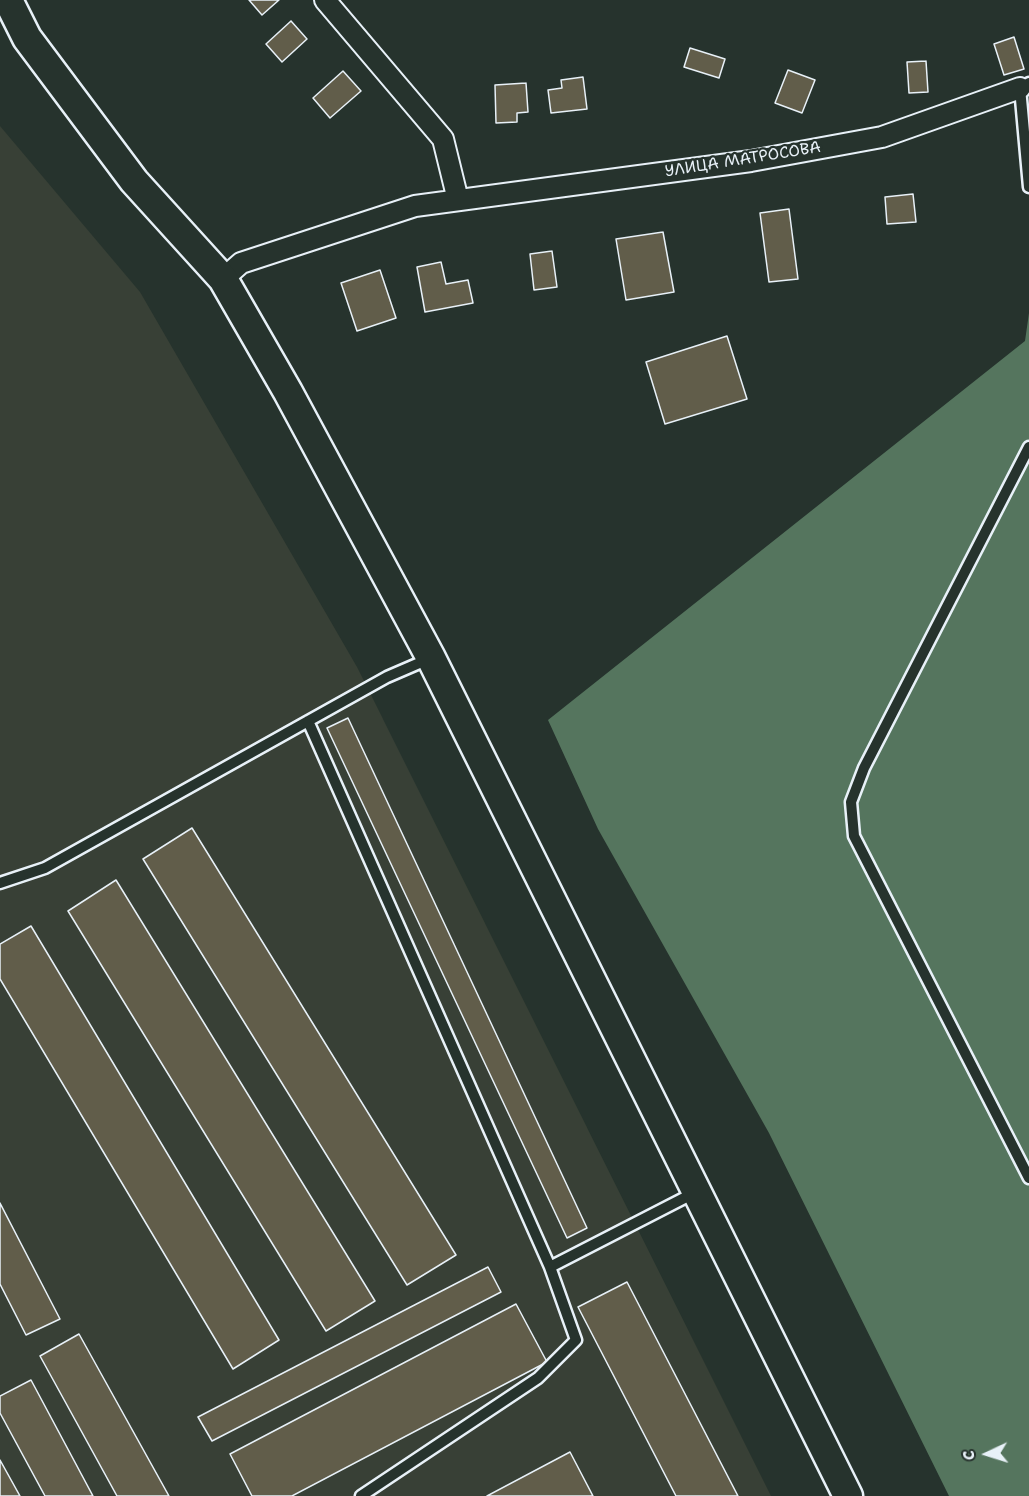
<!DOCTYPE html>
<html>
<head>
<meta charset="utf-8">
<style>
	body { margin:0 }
	#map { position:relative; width:1029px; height:1496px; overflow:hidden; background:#26332d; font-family:"Shantell Sans",sans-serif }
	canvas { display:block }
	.north { position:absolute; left:957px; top:1424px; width:60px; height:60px; -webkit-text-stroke:4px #26332d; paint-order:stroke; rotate:266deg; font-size:16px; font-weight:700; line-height:24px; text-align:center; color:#e8f1f8 }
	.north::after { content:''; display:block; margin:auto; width:21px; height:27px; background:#e8f1f8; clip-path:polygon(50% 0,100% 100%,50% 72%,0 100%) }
</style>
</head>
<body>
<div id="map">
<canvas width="1029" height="1496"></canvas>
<div class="north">С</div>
</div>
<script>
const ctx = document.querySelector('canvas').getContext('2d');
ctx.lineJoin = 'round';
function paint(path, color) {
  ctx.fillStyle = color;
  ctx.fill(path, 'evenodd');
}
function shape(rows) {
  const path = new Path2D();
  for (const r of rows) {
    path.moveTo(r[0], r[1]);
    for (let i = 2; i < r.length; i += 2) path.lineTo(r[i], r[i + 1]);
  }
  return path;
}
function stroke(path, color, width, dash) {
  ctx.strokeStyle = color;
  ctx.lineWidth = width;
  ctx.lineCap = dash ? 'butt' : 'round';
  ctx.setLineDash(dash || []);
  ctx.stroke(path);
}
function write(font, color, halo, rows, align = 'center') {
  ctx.font = font + ' "Shantell Sans",sans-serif';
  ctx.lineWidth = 4.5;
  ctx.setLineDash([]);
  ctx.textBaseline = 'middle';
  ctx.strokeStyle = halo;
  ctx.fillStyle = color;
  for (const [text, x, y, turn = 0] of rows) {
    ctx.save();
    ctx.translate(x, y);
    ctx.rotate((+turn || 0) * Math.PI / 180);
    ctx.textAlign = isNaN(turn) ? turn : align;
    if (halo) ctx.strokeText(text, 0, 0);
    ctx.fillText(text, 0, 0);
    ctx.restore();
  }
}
paint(shape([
	[0,126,140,292,357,667,771,1496,0,1496]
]), '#384036');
paint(shape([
	[1029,313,1029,1496,949,1496,769,1133,598,829,548,720,1025,341]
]), '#55755e');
const building = shape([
	[249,0,279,0,262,15,249,0],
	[291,21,307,39,282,62,266,44,291,21],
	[1014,37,1024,69,1004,75,994,44,1014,37],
	[690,48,725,59,719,78,684,67,690,48],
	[926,61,928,92,909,93,907,62,926,61],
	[788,70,815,80,802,113,775,103,788,70],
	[343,71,361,91,330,118,313,98,343,71],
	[583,77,587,109,551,113,548,90,562,88,561,80,583,77],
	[526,83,528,112,517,113,517,122,496,123,495,85,526,83],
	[913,194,916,222,887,224,885,197,913,194],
	[789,209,798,279,769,282,760,213,789,209],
	[663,232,674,292,626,300,616,239,663,232],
	[552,251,557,287,534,290,530,254,552,251],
	[441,262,446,284,468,280,473,303,425,312,417,267,441,262],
	[380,270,396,318,357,331,341,283,380,270],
	[727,336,747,399,665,424,646,362,727,336],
	[348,718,587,1228,567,1238,327,728,348,718],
	[192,828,456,1255,407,1285,143,859,192,828],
	[116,880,375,1301,326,1331,68,911,116,880],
	[31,926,279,1340,233,1369,0,979,0,944,31,926],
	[0,1203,60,1319,26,1335,0,1284,0,1203],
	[488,1267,501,1292,212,1441,198,1417,488,1267],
	[627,1282,738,1496,676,1496,578,1307,627,1282],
	[516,1304,547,1362,292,1496,252,1496,230,1454,516,1304],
	[79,1334,169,1496,117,1496,40,1356,79,1334],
	[31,1380,93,1496,45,1496,0,1413,0,1396,31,1380],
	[570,1452,593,1496,487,1496,570,1452],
	[0,1460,20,1496,0,1496,0,1460]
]);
paint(building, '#615d4a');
stroke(building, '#e8f1f8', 1.5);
const lane = shape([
	[1029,83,1020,88,1029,187],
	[1029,447,864,768,851,802,854,836,1029,1178],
	[308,721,550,1267,576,1340,538,1378,361,1496],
	[0,883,45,868,387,677,431,658],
	[550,1267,696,1192]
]);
const street = shape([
	[325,0,443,139,458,200],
	[223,279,241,263,415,206,751,161,882,137,1020,88]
]);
const secondary = shape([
	[8,0,27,38,134,181,223,279,288,392,431,658,848,1496]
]);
stroke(lane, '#e8f1f8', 15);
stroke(street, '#e8f1f8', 24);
stroke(secondary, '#e8f1f8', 33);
stroke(lane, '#26332d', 10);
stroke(street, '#26332d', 20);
stroke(secondary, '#26332d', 28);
write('16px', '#e8f1f8', '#26332d', [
	["УЛИЦА МАТРОСОВА",743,160,-9]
]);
</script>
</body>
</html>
